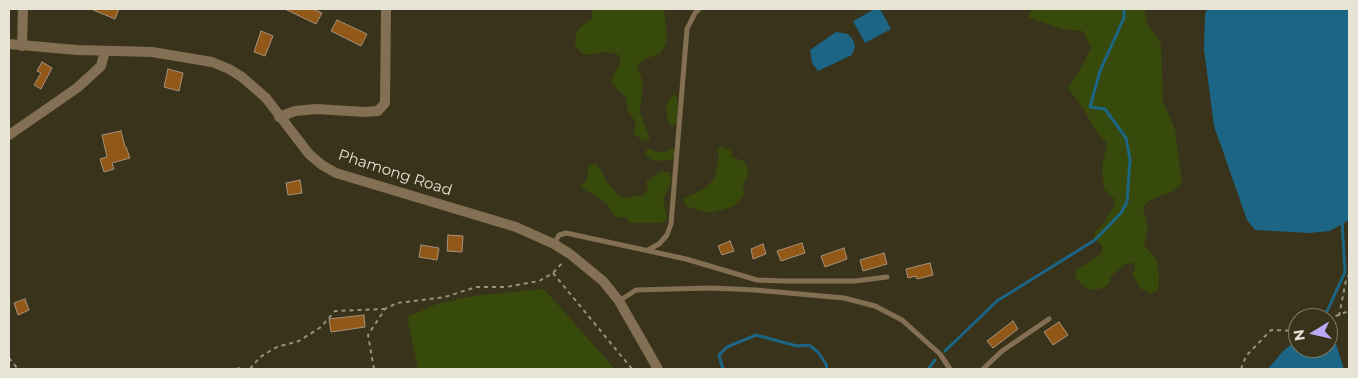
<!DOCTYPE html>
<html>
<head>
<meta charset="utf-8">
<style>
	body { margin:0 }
	#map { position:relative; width:1358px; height:378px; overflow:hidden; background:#38331a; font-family:Montserrat,sans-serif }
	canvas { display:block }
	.frame { position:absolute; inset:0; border:10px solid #e7e4d6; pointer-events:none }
	.north { position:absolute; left:1288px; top:308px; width:50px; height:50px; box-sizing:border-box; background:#38331a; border:1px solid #7e7a65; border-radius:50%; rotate:261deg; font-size:14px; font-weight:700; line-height:20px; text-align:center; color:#e7e4d6 }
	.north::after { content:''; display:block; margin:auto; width:18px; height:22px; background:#b9aaf7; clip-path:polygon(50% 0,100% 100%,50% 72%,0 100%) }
</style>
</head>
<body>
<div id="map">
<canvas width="1358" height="378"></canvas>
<div class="frame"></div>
<div class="north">N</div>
</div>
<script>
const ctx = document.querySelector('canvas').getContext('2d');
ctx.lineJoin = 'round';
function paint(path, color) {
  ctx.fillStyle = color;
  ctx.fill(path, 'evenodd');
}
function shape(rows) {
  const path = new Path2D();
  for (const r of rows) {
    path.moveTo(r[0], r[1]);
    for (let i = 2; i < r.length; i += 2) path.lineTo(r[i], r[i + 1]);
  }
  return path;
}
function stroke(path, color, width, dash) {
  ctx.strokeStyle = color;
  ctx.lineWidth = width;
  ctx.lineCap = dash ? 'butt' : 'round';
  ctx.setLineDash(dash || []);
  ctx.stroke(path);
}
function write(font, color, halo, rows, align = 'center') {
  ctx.font = font + ' Montserrat,sans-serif';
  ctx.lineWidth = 4.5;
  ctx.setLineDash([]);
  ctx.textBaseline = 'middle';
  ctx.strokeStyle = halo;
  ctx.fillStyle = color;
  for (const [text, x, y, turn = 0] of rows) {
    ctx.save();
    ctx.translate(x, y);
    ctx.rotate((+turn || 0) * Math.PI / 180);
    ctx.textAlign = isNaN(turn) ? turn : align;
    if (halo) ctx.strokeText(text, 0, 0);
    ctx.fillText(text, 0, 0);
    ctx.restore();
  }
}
paint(shape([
	[592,9,664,9,667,38,665,46,660,54,648,58,637,65,643,83,640,112,650,139,645,141,633,134,636,123,627,109,626,97,611,83,612,77,620,64,620,56,614,53,605,52,584,55,575,46,576,34,579,29,592,18],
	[1032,9,1144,9,1147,23,1161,44,1163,102,1175,129,1182,183,1172,192,1159,196,1146,203,1143,209,1148,228,1144,245,1156,259,1159,272,1158,291,1150,294,1140,288,1132,273,1135,269,1135,263,1125,264,1111,276,1109,284,1100,289,1092,290,1083,286,1075,277,1076,270,1099,256,1103,248,1100,243,1093,238,1096,231,1103,224,1114,206,1115,200,1104,189,1102,168,1107,144,1094,128,1085,111,1068,88,1082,66,1091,48,1083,31,1062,29,1028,17],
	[675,93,678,103,677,122,672,127,668,121,666,109,669,100],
	[722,146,732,151,731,156,745,162,748,171,747,178,743,184,744,195,734,206,714,212,707,213,686,206,683,199,704,189,714,179,719,157,717,150],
	[648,148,656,152,665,152,672,148,676,151,676,157,669,160,659,161,650,159,645,153],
	[596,164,601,170,607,183,618,195,627,198,644,195,648,190,646,182,660,172,670,172,671,182,668,190,663,199,667,218,662,223,630,223,626,217,615,217,607,204,580,186,585,183,588,176,589,165],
	[544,289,615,369,418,369,407,317,437,304,473,296]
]), '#384a0b');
paint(shape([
	[875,9,880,9,891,29,865,43,853,21],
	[1207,9,1349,9,1349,220,1330,231,1309,233,1255,230,1247,220,1214,126,1204,49,1205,15],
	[836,32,848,34,853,40,855,46,852,55,818,71,812,63,810,50],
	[1328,338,1336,344,1344,369,1268,369,1282,352,1298,339,1298,348,1328,348]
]), '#1c6584');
stroke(shape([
	[1324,318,1345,272,1342,220],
	[945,351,997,301,1095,240,1121,213,1127,202,1130,160,1126,138,1105,109,1090,107,1100,71,1124,18,1124,9],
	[723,369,719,355,727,347,756,335,797,346,809,345,818,352,826,364,827,369],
	[928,369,935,360]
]), '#1c6584', 3);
const building = shape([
	[91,9,119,9,115,19,91,9],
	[285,9,313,9,322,13,316,24,285,9],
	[337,20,367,34,361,46,331,31,337,20],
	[261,31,273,36,265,56,254,52,261,31],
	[42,62,52,68,41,89,34,85,41,73,37,71,42,62],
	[168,69,183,73,179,91,164,87,168,69],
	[121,131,125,147,126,147,130,158,112,163,114,169,104,172,100,159,107,157,102,135,121,131],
	[300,180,302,193,288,195,286,183,300,180],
	[448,235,463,236,462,252,447,251,448,235],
	[730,241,734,251,722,255,718,246,730,241],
	[802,243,805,253,781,261,777,251,802,243],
	[763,244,766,254,753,259,751,249,763,244],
	[421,245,439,248,437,260,419,257,421,245],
	[844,248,847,259,825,267,821,256,844,248],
	[884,253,887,264,863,271,860,260,884,253],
	[930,263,933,275,917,279,916,276,908,278,906,269,930,263],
	[25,299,29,310,18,315,14,303,25,299],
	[364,315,365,327,331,332,329,319,364,315],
	[1013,321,1018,329,993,348,987,341,1013,321],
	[1059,322,1068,335,1053,345,1044,332,1059,322]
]);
paint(building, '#915817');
stroke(building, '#a8917d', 1);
stroke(shape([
	[553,273,632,369],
	[1339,316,1346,280,1349,275],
	[1328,319,1349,311],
	[9,358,18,369],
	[236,369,240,368,243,369],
	[250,369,260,357,277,347,299,341,321,327,335,311,384,309],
	[374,369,368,335,385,309,397,303,445,297,476,287,506,287,539,281,553,273,563,262],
	[1241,369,1246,356,1271,330,1298,331]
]), '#96927f', 2, [4, 4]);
stroke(shape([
	[554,244,559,235,566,233,686,259,757,280,784,281,855,281,887,277],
	[648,250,659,244,667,235,671,224,687,29,695,13,699,9],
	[619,301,636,290,711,288,755,290,844,298,875,306,902,320,940,354,950,369],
	[983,369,1002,351,1049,319]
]), '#836f53', 5);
stroke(shape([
	[9,44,77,50,152,52,212,62,229,69,242,77,266,98,309,154,322,165,336,173,516,227,554,244,570,254,603,281,619,301,658,369],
	[22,46,23,9],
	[279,117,295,111,316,109,365,112,378,111,385,103,386,9],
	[9,135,77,88,101,66,105,51]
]), '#836f53', 10);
write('15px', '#e7e4d6', '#38331a', [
	["Phamong Road",395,173,18]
]);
</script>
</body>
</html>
